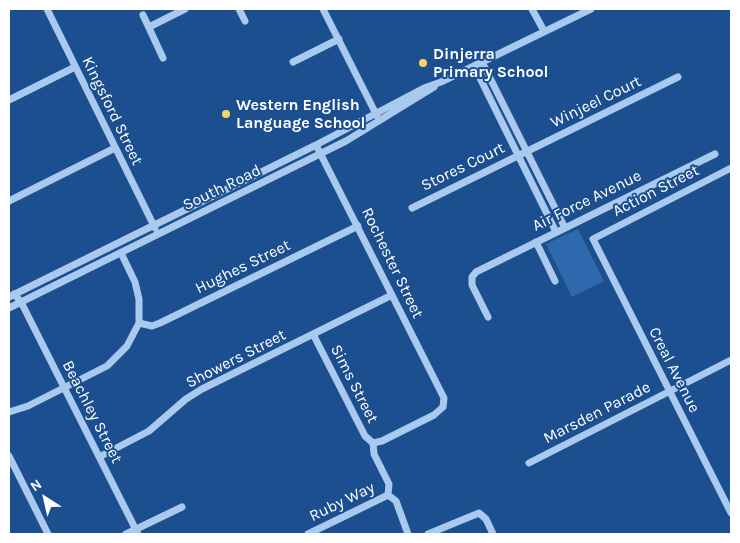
<!DOCTYPE html>
<html>
<head>
<meta charset="utf-8">
<style>
	body { margin:0 }
	#map { position:relative; width:740px; height:543px; overflow:hidden; background:#1b4f8f; font-family:Karla,sans-serif }
	canvas { display:block }
	.frame { position:absolute; inset:0; border:10px solid #fff; pointer-events:none }
	.north { position:absolute; left:20px; top:473px; width:50px; height:50px; -webkit-text-stroke:4px #1b4f8f; paint-order:stroke; rotate:325deg; font-size:14px; font-weight:700; line-height:20px; text-align:center; color:#fff }
	.north::after { content:''; display:block; margin:auto; width:18px; height:22px; background:#fff; clip-path:polygon(50% 0,100% 100%,50% 72%,0 100%) }
</style>
</head>
<body>
<div id="map">
<canvas width="740" height="543"></canvas>
<div class="frame"></div>
<div class="north">N</div>
</div>
<script>
const ctx = document.querySelector('canvas').getContext('2d');
ctx.lineJoin = 'round';
function paint(path, color) {
  ctx.fillStyle = color;
  ctx.fill(path, 'evenodd');
}
function shape(rows) {
  const path = new Path2D();
  for (const r of rows) {
    path.moveTo(r[0], r[1]);
    for (let i = 2; i < r.length; i += 2) path.lineTo(r[i], r[i + 1]);
  }
  return path;
}
function stroke(path, color, width, dash) {
  ctx.strokeStyle = color;
  ctx.lineWidth = width;
  ctx.lineCap = dash ? 'butt' : 'round';
  ctx.setLineDash(dash || []);
  ctx.stroke(path);
}
function write(font, color, halo, rows, align = 'center') {
  ctx.font = font + ' Karla,sans-serif';
  ctx.lineWidth = 4;
  ctx.setLineDash([]);
  ctx.textBaseline = 'middle';
  ctx.strokeStyle = halo;
  ctx.fillStyle = color;
  for (const [text, x, y, turn = 0] of rows) {
    ctx.save();
    ctx.translate(x, y);
    ctx.rotate((+turn || 0) * Math.PI / 180);
    ctx.textAlign = isNaN(turn) ? turn : align;
    if (halo) ctx.strokeText(text, 0, 0);
    ctx.fillText(text, 0, 0);
    ctx.restore();
  }
}
paint(shape([
	[578,229,604,281,572,297,546,244]
]), '#2e69ad');
stroke(shape([
	[47,9,155,228],
	[239,9,245,21],
	[323,9,377,116],
	[532,9,544,31],
	[143,15,163,58],
	[149,27,185,9],
	[293,62,339,39],
	[482,62,565,228],
	[474,66,556,232],
	[9,100,75,67],
	[316,145,444,398,443,407,434,415,382,441,373,443],
	[731,168,593,239,731,513],
	[9,201,115,148],
	[412,208,678,77],
	[536,242,555,281],
	[14,294,21,302,138,534],
	[9,297,316,145,424,88,441,82,591,9],
	[9,308,346,141,434,87],
	[488,317,472,285,472,277,476,272,715,154],
	[139,323,152,326,160,323,358,226],
	[313,334,365,436,373,443],
	[9,412,28,406,107,366,127,346,139,323,139,299,135,282,121,253],
	[373,443,374,454,389,484,388,495],
	[9,456,48,534],
	[99,457,149,431,186,399,202,389,392,295],
	[529,463,731,360],
	[126,534,182,507],
	[308,534,388,495,396,501,408,534],
	[428,534,479,513,486,519,493,534]
]), '#a9c9ee', 7);
for (const [x, y, r, color] of [
	[423,63,5,"#ffd166"],
	[226,114,5,"#ffd166"]
]) {
  const dot = new Path2D();
  dot.arc(x, y, r, 0, 2 * Math.PI);
  ctx.fillStyle = color;
  ctx.fill(dot);
  stroke(dot, '#1b4f8f', 2);
}
write('bold 16px', '#fff', '#1b4f8f', [
	["Dinjerra",433,54],
	["Primary School",433,72],
	["Western English",236,105],
	["Language School",236,123]
], 'left');
write('16px', '#fff', '#1b4f8f', [
	["Winjeel Court",596,102,-26],
	["Kingsford Street",112,111,64],
	["Stores Court",463,167,-26],
	["South Road",222,188,-26],
	["Action Street",656,191,-27],
	["Air Force Avenue",587,201,-26],
	["Rochester Street",392,263,64],
	["Hughes Street",243,267,-26],
	["Showers Street",236,359,-27],
	["Creal Avenue",674,370,63],
	["Sims Street",354,384,63],
	["Beachley Street",92,412,63],
	["Marsden Parade",597,413,-27],
	["Ruby Way",342,502,-26]
]);
</script>
</body>
</html>
